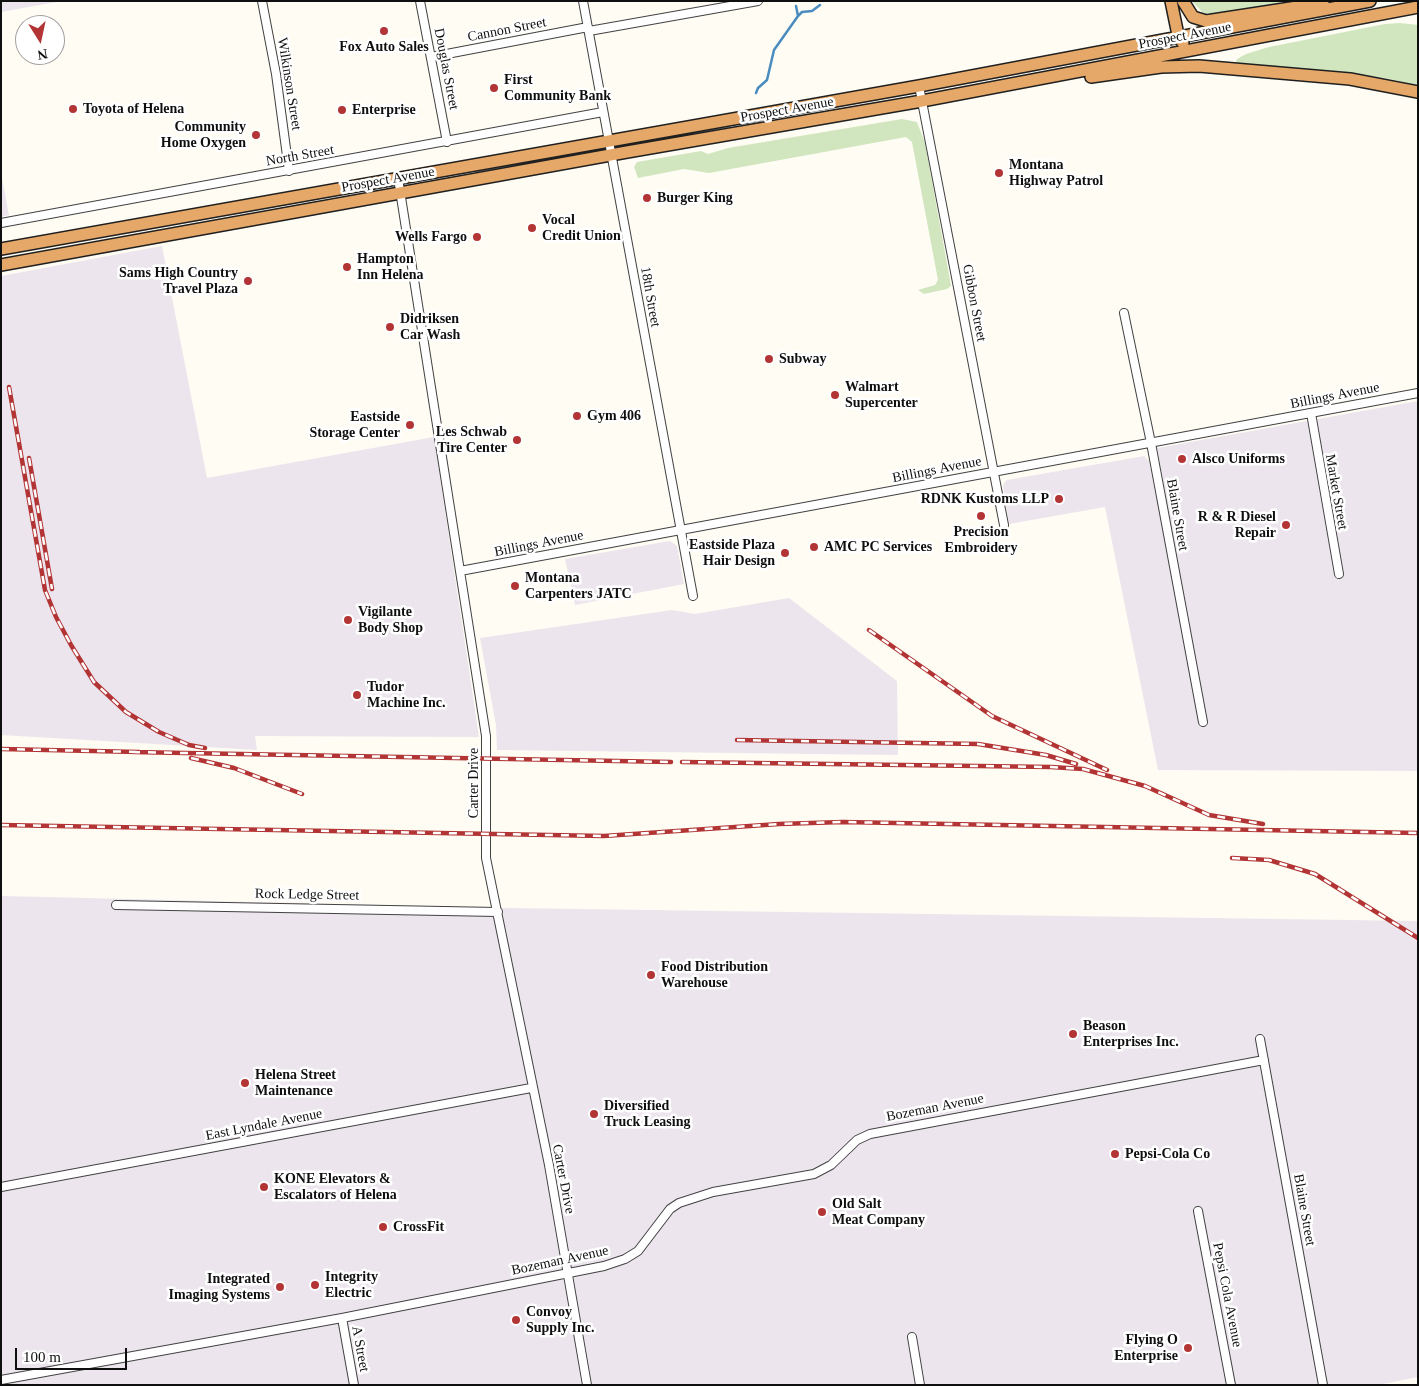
<!DOCTYPE html>
<html>
<head>
<meta charset="utf-8">
<style>
	body { margin:0 }
	#map { position:relative; width:1419px; height:1386px; overflow:hidden; background:#fefcf3; font-family:Georgia,serif }
	canvas { display:block }
	.frame { position:absolute; inset:0; border:2px solid #0f0f0f; pointer-events:none }
	.north { position:absolute; left:15px; top:15px; width:50px; height:50px; box-sizing:border-box; background:#fff; border:1px solid #9f9f9f; border-radius:50%; rotate:170deg; font-size:14px; font-weight:700; line-height:20px; text-align:center; color:#0f0f0f }
	.north::after { content:''; display:block; margin:auto; width:18px; height:22px; background:#b23434; clip-path:polygon(50% 0,100% 100%,50% 72%,0 100%) }
	.scale { position:absolute; left:15px; top:1348px; width:112px; height:22px; box-sizing:border-box; border:2px solid #0f0f0f; border-top:0; padding-left:6px; font-size:15px; line-height:18px; white-space:nowrap; color:#0f0f0f; -webkit-text-stroke:4px #fff; paint-order:stroke }
</style>
</head>
<body>
<div id="map">
<canvas width="1419" height="1386"></canvas>
<div class="frame"></div>
<div class="north">N</div>
<div class="scale">100 m</div>
</div>
<script>
const ctx = document.querySelector('canvas').getContext('2d');
ctx.lineJoin = 'round';
function paint(path, color) {
  ctx.fillStyle = color;
  ctx.fill(path, 'evenodd');
}
function shape(rows) {
  const path = new Path2D();
  for (const r of rows) {
    path.moveTo(r[0], r[1]);
    for (let i = 2; i < r.length; i += 2) path.lineTo(r[i], r[i + 1]);
  }
  return path;
}
function stroke(path, color, width, dash) {
  ctx.strokeStyle = color;
  ctx.lineWidth = width;
  ctx.lineCap = dash ? 'butt' : 'round';
  ctx.setLineDash(dash || []);
  ctx.stroke(path);
}
function write(font, color, halo, rows, align = 'center') {
  ctx.font = font + ' Georgia,serif';
  ctx.lineWidth = 5;
  ctx.setLineDash([]);
  ctx.textBaseline = 'middle';
  ctx.strokeStyle = halo;
  ctx.fillStyle = color;
  for (const [text, x, y, turn = 0] of rows) {
    ctx.save();
    ctx.translate(x, y);
    ctx.rotate((+turn || 0) * Math.PI / 180);
    ctx.textAlign = isNaN(turn) ? turn : align;
    if (halo) ctx.strokeText(text, 0, 0);
    ctx.fillText(text, 0, 0);
    ctx.restore();
  }
}
paint(shape([
	[1,1,62,1,1,12],
	[1,173,9,215,1,217],
	[162,246,207,478,434,437,479,737,255,736,257,750,1,735,1,276],
	[1418,401,1418,771,1158,770,1105,507,1009,524,1003,486,1004,483,1007,480,1144,456,1149,461,1156,497,1166,496,1157,448],
	[670,541,677,546,684,584,575,605,565,559],
	[789,598,897,681,898,755,497,750,496,725,480,638,672,610,695,614],
	[1,896,508,908,1418,921,1418,1377,1378,1385,1,1385]
]), '#ece5ed');
paint(shape([
	[1192,1,1290,1,1216,14,1203,13],
	[1400,23,1418,25,1418,87,1395,80,1350,73,1235,64,1237,59,1246,54,1269,47,1385,24],
	[902,119,917,122,925,143,950,280,951,286,947,289,924,294,918,290,935,285,938,280,912,142,906,137,709,173,684,169,638,178,634,167,637,162,701,151,708,154,728,148]
]), '#d1e6bf');
stroke(shape([
	[796,6,798,16],
	[756,93,758,88,767,80,774,50,798,16,802,12,812,11,820,5]
]), '#4a8bc0', 2.5);
const minor = shape([
	[262,1,276,74,289,171],
	[420,1,447,142],
	[583,1,693,596],
	[589,31,758,1],
	[431,57,588,27],
	[919,86,1004,525],
	[398,178,486,736,486,858,549,1165,587,1385],
	[1,223,603,112],
	[1124,313,1151,443,1203,722],
	[1311,413,1339,574],
	[460,571,1418,393],
	[116,905,498,912],
	[1260,1039,1323,1385],
	[1,1187,531,1088],
	[1198,1211,1231,1385],
	[342,1318,354,1385],
	[912,1337,920,1385],
	[1,1380,342,1318,604,1266,625,1259,638,1251,670,1209,679,1203,713,1192,814,1174,831,1165,857,1140,870,1134,1264,1060]
]);
const highway = shape([
	[1171,1,1178,35,1183,43],
	[1183,1,1193,17,1206,21,1323,3],
	[1091,77,1161,67,1199,66,1350,79,1418,92],
	[1,249,919,86,1370,1],
	[1,265,627,152,922,101,1418,7]
]);
stroke(minor, '#424242', 10);
stroke(highway, '#202020', 14);
stroke(minor, '#fff', 8);
stroke(highway, '#e6a868', 11);
const rail = shape([
	[9,387,45,590,56,617,71,645,94,682,126,712,159,732,189,745,205,748],
	[29,458,52,589],
	[869,630,992,716,1107,770],
	[737,740,978,744,1046,755,1076,764],
	[1,749,139,752],
	[132,752,671,762],
	[191,758,234,768,302,794],
	[682,762,1051,767,1083,769,1145,786,1209,815,1263,824],
	[1,825,604,836,779,824,843,822,1418,833],
	[1232,858,1269,860,1315,874,1418,938]
]);
stroke(rail, '#b23434', 4.5);
stroke(rail, '#fff', 2.5, [8]);
for (const [x, y, r, color] of [
	[384,31,5,"#b23434"],
	[494,88,5,"#b23434"],
	[73,109,5,"#b23434"],
	[342,110,5,"#b23434"],
	[256,135,5,"#b23434"],
	[999,173,5,"#b23434"],
	[647,198,5,"#b23434"],
	[532,228,5,"#b23434"],
	[477,237,5,"#b23434"],
	[347,267,5,"#b23434"],
	[248,281,5,"#b23434"],
	[390,327,5,"#b23434"],
	[769,359,5,"#b23434"],
	[835,395,5,"#b23434"],
	[577,416,5,"#b23434"],
	[410,425,5,"#b23434"],
	[517,440,5,"#b23434"],
	[1182,459,5,"#b23434"],
	[1059,499,5,"#b23434"],
	[981,516,5,"#b23434"],
	[1286,525,5,"#b23434"],
	[814,547,5,"#b23434"],
	[785,553,5,"#b23434"],
	[515,586,5,"#b23434"],
	[348,620,5,"#b23434"],
	[357,695,5,"#b23434"],
	[651,975,5,"#b23434"],
	[1073,1034,5,"#b23434"],
	[245,1083,5,"#b23434"],
	[594,1114,5,"#b23434"],
	[1115,1154,5,"#b23434"],
	[264,1187,5,"#b23434"],
	[822,1212,5,"#b23434"],
	[383,1227,5,"#b23434"],
	[315,1285,5,"#b23434"],
	[280,1287,5,"#b23434"],
	[516,1320,5,"#b23434"],
	[1188,1348,5,"#b23434"]
]) {
  const dot = new Path2D();
  dot.arc(x, y, r, 0, 2 * Math.PI);
  ctx.fillStyle = color;
  ctx.fill(dot);
  stroke(dot, '#fff', 2);
}
write('14px', '#0f0f0f', '#fff', [
	["Cannon Street",507,30,-11],
	["Prospect Avenue",1185,36,-11],
	["Douglas Street",446,69,79],
	["Wilkinson Street",289,84,81],
	["Prospect Avenue",787,110,-10],
	["North Street",300,156,-10],
	["Prospect Avenue",388,180,-10],
	["18th Street",650,297,80],
	["Gibbon Street",974,303,79],
	["Billings Avenue",1335,396,-11],
	["Billings Avenue",937,470,-11],
	["Market Street",1336,492,80],
	["Blaine Street",1177,515,80],
	["Billings Avenue",539,544,-11],
	["Carter Drive",474,783,-90],
	["Rock Ledge Street",307,895,1],
	["Bozeman Avenue",935,1108,-11],
	["East Lyndale Avenue",264,1125,-11],
	["Carter Drive",563,1179,79],
	["Blaine Street",1304,1210,80],
	["Bozeman Avenue",560,1261,-12],
	["Pepsi Cola Avenue",1227,1295,79],
	["A Street",360,1349,80]
]);
write('bold 14px', '#0f0f0f', '#fff', [
	["Fox Auto Sales",384,47,"center"],
	["First",504,80],
	["Community Bank",504,96],
	["Toyota of Helena",83,109],
	["Enterprise",352,110],
	["Community",246,127,"right"],
	["Home Oxygen",246,143,"right"],
	["Montana",1009,165],
	["Highway Patrol",1009,181],
	["Burger King",657,198],
	["Vocal",542,220],
	["Credit Union",542,236],
	["Wells Fargo",467,237,"right"],
	["Hampton",357,259],
	["Inn Helena",357,275],
	["Sams High Country",238,273,"right"],
	["Travel Plaza",238,289,"right"],
	["Didriksen",400,319],
	["Car Wash",400,335],
	["Subway",779,359],
	["Walmart",845,387],
	["Supercenter",845,403],
	["Gym 406",587,416],
	["Eastside",400,417,"right"],
	["Storage Center",400,433,"right"],
	["Les Schwab",507,432,"right"],
	["Tire Center",507,448,"right"],
	["Alsco Uniforms",1192,459],
	["RDNK Kustoms LLP",1049,499,"right"],
	["R & R Diesel",1276,517,"right"],
	["Repair",1276,533,"right"],
	["Precision",981,532,"center"],
	["Embroidery",981,548,"center"],
	["Eastside Plaza",775,545,"right"],
	["Hair Design",775,561,"right"],
	["AMC PC Services",824,547],
	["Montana",525,578],
	["Carpenters JATC",525,594],
	["Vigilante",358,612],
	["Body Shop",358,628],
	["Tudor",367,687],
	["Machine Inc.",367,703],
	["Food Distribution",661,967],
	["Warehouse",661,983],
	["Beason",1083,1026],
	["Enterprises Inc.",1083,1042],
	["Helena Street",255,1075],
	["Maintenance",255,1091],
	["Diversified",604,1106],
	["Truck Leasing",604,1122],
	["Pepsi-Cola Co",1125,1154],
	["KONE Elevators &",274,1179],
	["Escalators of Helena",274,1195],
	["Old Salt",832,1204],
	["Meat Company",832,1220],
	["CrossFit",393,1227],
	["Integrity",325,1277],
	["Electric",325,1293],
	["Integrated",270,1279,"right"],
	["Imaging Systems",270,1295,"right"],
	["Convoy",526,1312],
	["Supply Inc.",526,1328],
	["Flying O",1178,1340,"right"],
	["Enterprise",1178,1356,"right"]
], 'left');
</script>
</body>
</html>
